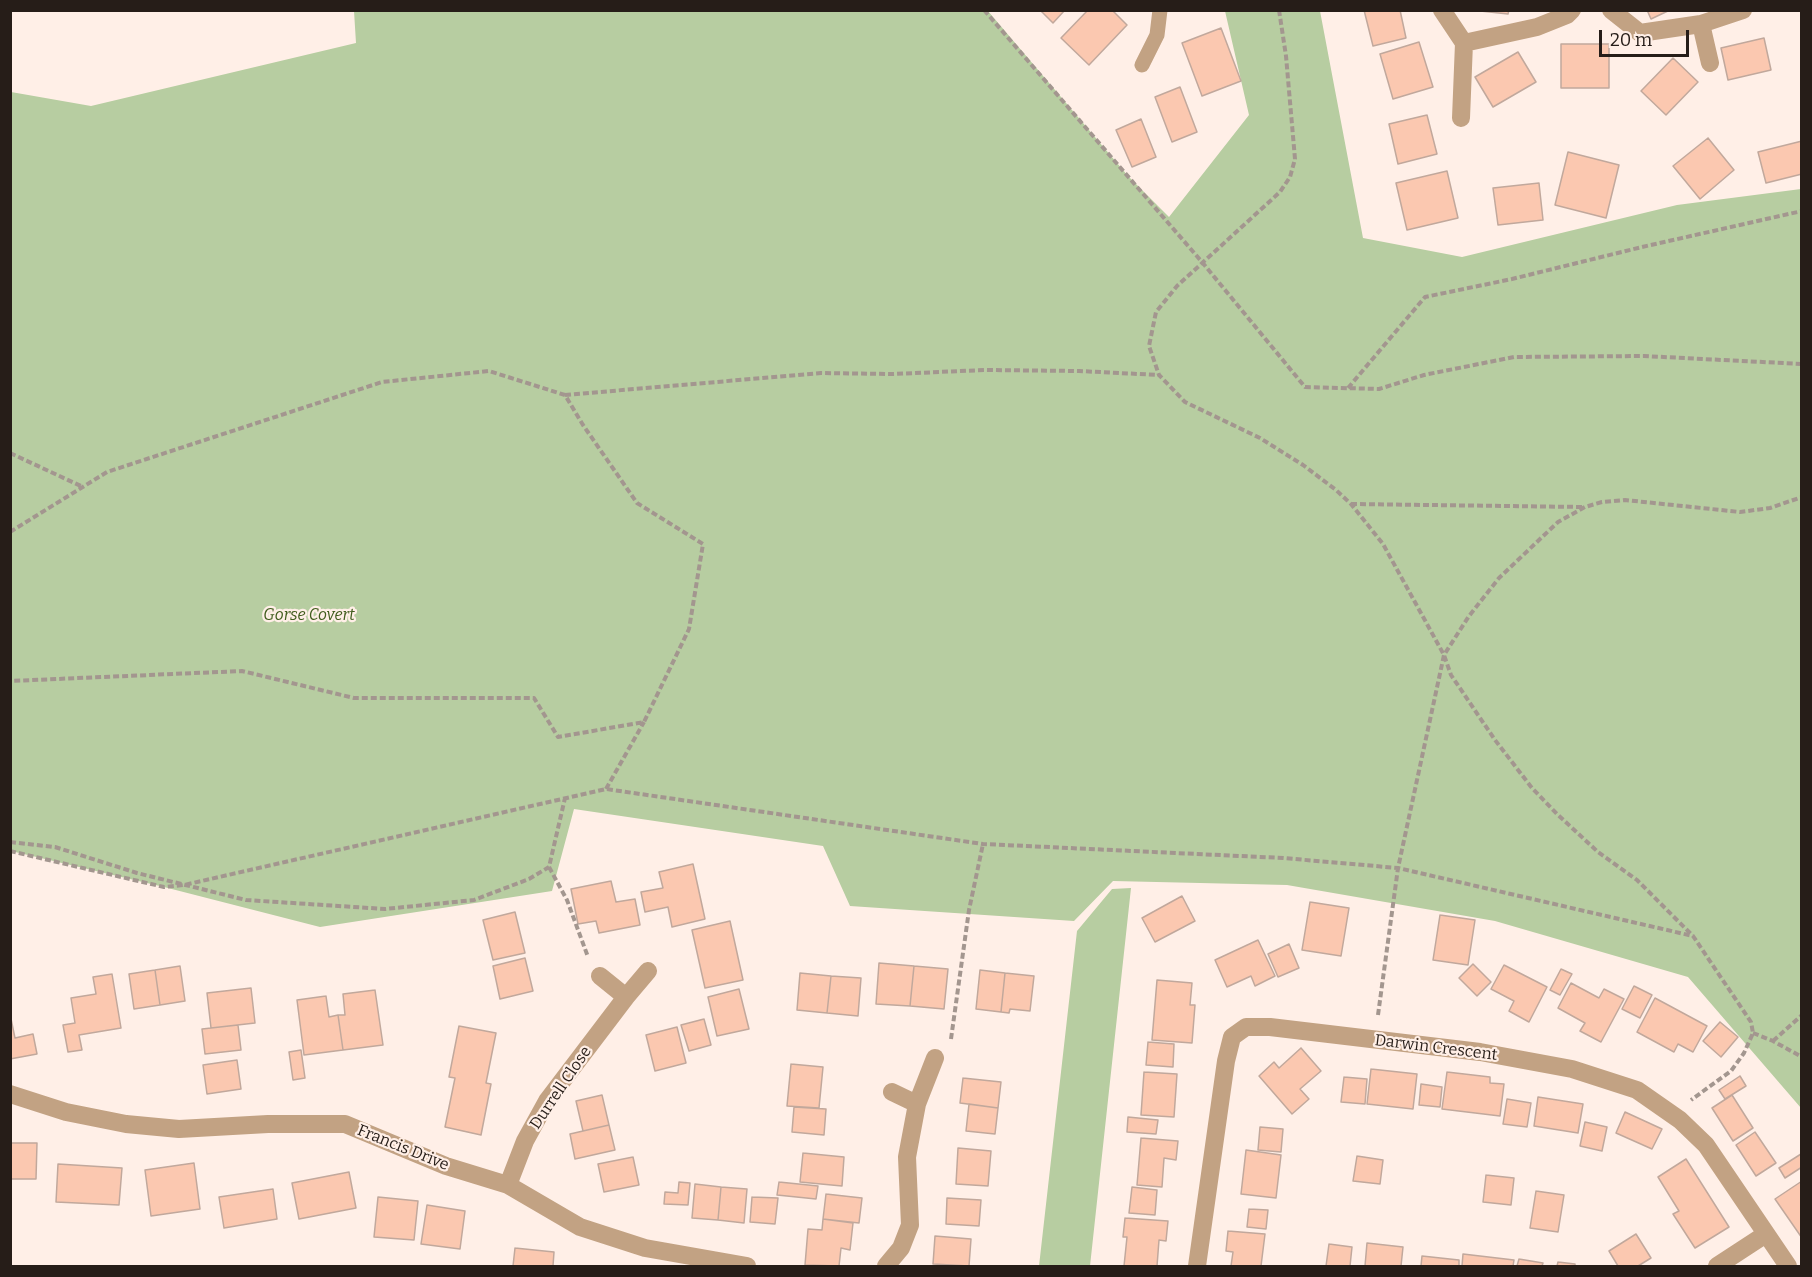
<!DOCTYPE html>
<html>
<head>
<meta charset="utf-8">
<style>
	body { margin:0 }
	#map { position:relative; width:1812px; height:1277px; overflow:hidden; background:#ffefe7; font-family:Bitter,serif }
	canvas { display:block }
	.frame { position:absolute; inset:0; border:12px solid #261d18; pointer-events:none }
	.scale { position:absolute; left:1599px; top:30px; width:90px; height:27px; box-sizing:border-box; border:3px solid #261d18; border-top:0; padding-left:8px; font-size:18px; line-height:21px; white-space:nowrap; color:#261d18; -webkit-text-stroke:4px #ffefe7; paint-order:stroke }
</style>
</head>
<body>
<div id="map">
<canvas width="1812" height="1277"></canvas>
<div class="frame"></div>
<div class="scale">20 m</div>
</div>
<script>
const ctx = document.querySelector('canvas').getContext('2d');
ctx.lineJoin = 'round';
function paint(path, color) {
  ctx.fillStyle = color;
  ctx.fill(path, 'evenodd');
}
function shape(rows) {
  const path = new Path2D();
  for (const r of rows) {
    path.moveTo(r[0], r[1]);
    for (let i = 2; i < r.length; i += 2) path.lineTo(r[i], r[i + 1]);
  }
  return path;
}
function stroke(path, color, width, dash) {
  ctx.strokeStyle = color;
  ctx.lineWidth = width;
  ctx.lineCap = dash ? 'butt' : 'round';
  ctx.setLineDash(dash || []);
  ctx.stroke(path);
}
function write(font, color, halo, rows, align = 'center') {
  ctx.font = font + ' Bitter,serif';
  ctx.lineWidth = 4.5;
  ctx.setLineDash([]);
  ctx.textBaseline = 'middle';
  ctx.strokeStyle = halo;
  ctx.fillStyle = color;
  for (const [text, x, y, turn = 0] of rows) {
    ctx.save();
    ctx.translate(x, y);
    ctx.rotate((+turn || 0) * Math.PI / 180);
    ctx.textAlign = isNaN(turn) ? turn : align;
    if (halo) ctx.strokeText(text, 0, 0);
    ctx.fillText(text, 0, 0);
    ctx.restore();
  }
}
paint(shape([
	[354,11,988,11,1128,176,1169,217,1249,115,1225,11,1320,11,1363,238,1462,257,1677,205,1801,189,1801,1108,1688,977,1495,921,1287,885,1113,881,1074,921,850,906,823,846,574,809,552,891,320,927,164,887,11,851,11,92,91,106,356,43],
	[1131,888,1090,1266,1039,1266,1077,931,1112,889]
]), '#b7cda1');
const building = shape([
	[1040,10,1065,10,1053,23,1040,10],
	[1088,10,1112,10,1127,25,1089,65,1061,38,1088,10],
	[1364,10,1400,10,1406,38,1373,46,1364,10],
	[1471,10,1509,10,1508,14,1471,10],
	[1647,10,1670,10,1651,19,1647,10],
	[1221,28,1241,81,1202,96,1182,43,1221,28],
	[1764,38,1771,70,1728,80,1721,48,1764,38],
	[1419,42,1433,87,1393,99,1380,54,1419,42],
	[1561,44,1609,44,1609,88,1561,88,1561,44],
	[1518,52,1536,82,1493,107,1475,77,1518,52],
	[1673,58,1698,82,1666,115,1641,91,1673,58],
	[1180,87,1197,132,1172,142,1155,97,1180,87],
	[1427,115,1437,154,1398,164,1389,124,1427,115],
	[1141,119,1156,157,1132,167,1116,130,1141,119],
	[1708,138,1734,170,1700,199,1673,166,1708,138],
	[1802,141,1802,174,1766,183,1758,152,1802,141],
	[1568,152,1619,165,1606,218,1555,205,1568,152],
	[1447,171,1458,218,1407,230,1396,183,1447,171],
	[1539,183,1543,220,1498,225,1493,188,1539,183],
	[693,864,705,919,672,927,668,907,645,912,641,892,663,888,659,872,693,864],
	[611,881,616,902,635,899,640,925,599,933,596,921,578,924,571,889,611,881],
	[1182,896,1195,921,1155,942,1142,918,1182,896],
	[1310,902,1349,908,1341,956,1302,950,1310,902],
	[515,912,525,953,493,960,483,920,515,912],
	[1440,915,1475,920,1468,965,1433,960,1440,915],
	[730,921,743,980,705,988,692,930,730,921],
	[1258,940,1275,976,1255,986,1251,976,1227,987,1215,960,1258,940],
	[1289,944,1299,968,1278,977,1268,954,1289,944],
	[525,958,533,991,500,999,493,966,525,958],
	[879,963,914,966,910,1006,876,1004,879,963],
	[1473,964,1491,982,1477,996,1459,978,1473,964],
	[1504,965,1547,987,1529,1022,1509,1011,1514,1001,1491,989,1504,965],
	[180,966,185,1001,160,1005,155,970,180,966],
	[914,966,948,969,944,1009,910,1006,914,966],
	[1561,969,1572,974,1560,995,1550,990,1561,969],
	[155,970,160,1005,134,1009,129,974,155,970],
	[980,970,1005,973,1001,1012,976,1009,980,970],
	[800,973,831,976,827,1013,797,1010,800,973],
	[1005,973,1034,976,1030,1011,1010,1009,1009,1013,1001,1012,1005,973],
	[112,974,121,1028,79,1035,82,1050,68,1052,63,1025,75,1023,71,998,96,994,93,977,112,974],
	[831,976,861,978,858,1016,827,1013,831,976],
	[1157,980,1192,983,1190,1005,1195,1005,1192,1043,1152,1040,1157,980],
	[1571,983,1599,998,1604,989,1624,999,1601,1042,1580,1031,1585,1023,1558,1008,1571,983],
	[1634,986,1652,995,1640,1018,1622,1009,1634,986],
	[251,988,255,1023,211,1028,207,993,251,988],
	[739,989,749,1029,717,1036,708,997,739,989],
	[375,990,383,1045,343,1050,338,1015,345,1015,343,994,375,990],
	[326,996,329,1017,338,1015,343,1050,304,1055,297,1000,326,996],
	[1655,998,1707,1026,1693,1052,1678,1044,1674,1052,1637,1032,1655,998],
	[10,1014,15,1038,33,1034,37,1054,10,1059,10,1014],
	[704,1019,711,1045,689,1051,681,1025,704,1019],
	[1720,1022,1738,1037,1721,1057,1703,1041,1720,1022],
	[238,1025,241,1050,205,1054,202,1029,238,1025],
	[459,1026,496,1033,486,1083,491,1084,481,1135,445,1127,455,1078,449,1077,459,1026],
	[677,1027,686,1063,655,1071,646,1035,677,1027],
	[1148,1042,1174,1044,1173,1067,1146,1065,1148,1042],
	[1301,1048,1321,1071,1300,1089,1309,1099,1292,1114,1259,1076,1274,1062,1279,1068,1301,1048],
	[301,1050,305,1078,293,1080,289,1052,301,1050],
	[237,1060,241,1089,207,1094,203,1065,237,1060],
	[791,1064,823,1067,819,1108,787,1106,791,1064],
	[1371,1069,1417,1074,1413,1109,1367,1104,1371,1069],
	[1144,1072,1177,1074,1174,1117,1141,1115,1144,1072],
	[1447,1072,1490,1077,1490,1083,1504,1084,1500,1116,1442,1109,1447,1072],
	[1740,1076,1746,1086,1725,1099,1719,1090,1740,1076],
	[1344,1077,1367,1079,1365,1104,1341,1102,1344,1077],
	[963,1078,1001,1082,998,1108,960,1103,963,1078],
	[1421,1084,1442,1087,1440,1107,1419,1105,1421,1084],
	[602,1095,609,1125,583,1131,576,1101,602,1095],
	[1732,1095,1753,1128,1733,1141,1712,1108,1732,1095],
	[1538,1097,1583,1104,1578,1133,1534,1126,1538,1097],
	[1507,1099,1531,1103,1527,1127,1503,1124,1507,1099],
	[969,1104,998,1108,995,1134,966,1131,969,1104],
	[794,1107,826,1109,824,1135,792,1132,794,1107],
	[1625,1112,1662,1129,1652,1149,1616,1133,1625,1112],
	[1128,1117,1158,1120,1156,1134,1127,1132,1128,1117],
	[1585,1122,1607,1127,1602,1151,1580,1146,1585,1122],
	[609,1125,615,1150,575,1159,570,1134,609,1125],
	[1260,1127,1283,1129,1281,1152,1258,1150,1260,1127],
	[1755,1132,1776,1163,1756,1176,1736,1145,1755,1132],
	[1141,1138,1178,1141,1176,1160,1164,1158,1162,1187,1137,1185,1141,1138],
	[10,1143,37,1143,36,1179,10,1179,10,1143],
	[958,1148,991,1151,988,1186,956,1184,958,1148],
	[1246,1150,1281,1155,1276,1198,1241,1194,1246,1150],
	[803,1153,844,1157,842,1186,800,1182,803,1153],
	[1801,1154,1802,1167,1785,1178,1779,1168,1801,1154],
	[1357,1156,1383,1160,1380,1184,1353,1181,1357,1156],
	[633,1157,639,1185,604,1192,598,1164,633,1157],
	[1686,1159,1729,1227,1695,1248,1673,1214,1679,1211,1658,1177,1686,1159],
	[194,1163,200,1209,151,1216,145,1170,194,1163],
	[58,1164,122,1168,119,1205,56,1202,58,1164],
	[349,1172,356,1208,299,1219,292,1183,349,1172],
	[1486,1175,1514,1178,1511,1205,1483,1202,1486,1175],
	[1802,1181,1802,1238,1775,1199,1802,1181],
	[679,1182,690,1183,688,1205,664,1204,665,1192,678,1193,679,1182],
	[779,1182,818,1186,816,1199,777,1195,779,1182],
	[695,1184,721,1187,718,1220,692,1218,695,1184],
	[721,1187,747,1189,744,1223,718,1220,721,1187],
	[1132,1187,1157,1190,1155,1215,1129,1213,1132,1187],
	[273,1189,277,1219,224,1228,219,1197,273,1189],
	[1536,1191,1564,1195,1558,1232,1530,1228,1536,1191],
	[826,1194,862,1198,859,1223,823,1219,826,1194],
	[378,1197,418,1201,414,1240,374,1237,378,1197],
	[752,1197,778,1198,775,1224,750,1222,752,1197],
	[947,1198,981,1200,979,1226,946,1224,947,1198],
	[427,1205,465,1211,460,1249,421,1244,427,1205],
	[1249,1209,1268,1210,1266,1229,1247,1227,1249,1209],
	[1125,1218,1168,1221,1166,1241,1159,1240,1157,1266,1124,1266,1127,1237,1123,1237,1125,1218],
	[823,1219,853,1223,850,1250,841,1248,839,1266,805,1265,808,1229,822,1230,823,1219],
	[1228,1231,1265,1234,1261,1266,1231,1266,1233,1252,1226,1251,1228,1231],
	[1636,1234,1651,1258,1638,1266,1618,1266,1609,1251,1636,1234],
	[935,1236,971,1239,969,1266,933,1264,935,1236],
	[1367,1243,1403,1247,1401,1266,1365,1266,1367,1243],
	[1329,1244,1352,1247,1350,1266,1326,1266,1329,1244],
	[515,1248,554,1252,553,1266,513,1266,515,1248],
	[1463,1254,1514,1260,1513,1266,1462,1266,1463,1254],
	[1422,1256,1459,1260,1459,1266,1421,1266,1422,1256],
	[1519,1259,1543,1263,1542,1266,1517,1266,1519,1259],
	[1558,1262,1575,1264,1575,1266,1557,1266,1558,1262]
]);
paint(building, '#fbc8b0');
stroke(building, '#c1a89c', 1.5);
stroke(shape([
	[984,10,1202,262,1305,387,1379,389,1424,375,1514,357,1644,356,1802,364],
	[1279,10,1286,56,1295,159,1290,177,1280,192,1177,286,1156,312,1149,346,1159,375,1185,402,1260,438,1303,465,1336,490,1351,504,1383,544,1444,655,1451,675,1495,740,1532,788,1557,814,1598,852,1637,880,1693,936,1751,1022,1753,1033,1744,1053,1731,1071,1691,1100],
	[1348,388,1425,297,1512,279,1642,247,1802,211],
	[565,395,821,373,892,374,986,370,1079,371,1159,375],
	[10,453,83,487],
	[1351,504,1584,507],
	[10,532,107,472,382,382,489,371,565,395,583,425,637,503,703,544,689,629,644,722,558,737,534,698,354,698,242,671,10,681],
	[606,789,644,722],
	[10,842,55,847,137,873,246,900,385,909,474,900,529,879,549,867,565,798],
	[10,851,164,887,184,885,606,789,983,844,1283,858,1398,868,1693,936],
	[549,867,567,900,588,957],
	[1378,1015,1398,868,1444,655,1469,616,1499,578,1558,522,1585,507,1602,502,1625,500,1740,512,1770,508,1802,497],
	[1753,1033,1773,1041,1802,1057],
	[951,1039,969,910,983,844],
	[1773,1041,1802,1015]
]), '#a3968f', 4, [6, 3]);
stroke(shape([
	[1142,65,1157,35,1160,10]
]), '#c2a283', 15);
stroke(shape([
	[1442,10,1464,43,1461,118],
	[1611,10,1640,33,1701,24,1743,10],
	[1701,24,1710,63],
	[1464,43,1537,27,1567,15,1572,10],
	[600,976,626,997],
	[892,1092,917,1104],
	[10,1094,66,1112,126,1124,179,1129,268,1124,345,1124,446,1166,508,1185,580,1227,645,1248,747,1266],
	[508,1185,525,1141,547,1101,626,997,648,971],
	[886,1266,901,1248,910,1225,907,1157,917,1104,935,1058],
	[1197,1266,1226,1061,1232,1037,1246,1027,1270,1027,1480,1052,1572,1069,1637,1090,1680,1120,1706,1145,1788,1266],
	[1717,1266,1766,1234]
]), '#c2a283', 18);
write('italic 16px', '#415d1d', '#ffefe7', [
	["Gorse Covert",309,616]
]);
write('16px', '#261d18', '#ffefe7', [
	["Darwin Crescent",1436,1048,7],
	["Durrell Close",561,1088,-56],
	["Francis Drive",403,1148,22]
]);
</script>
</body>
</html>
